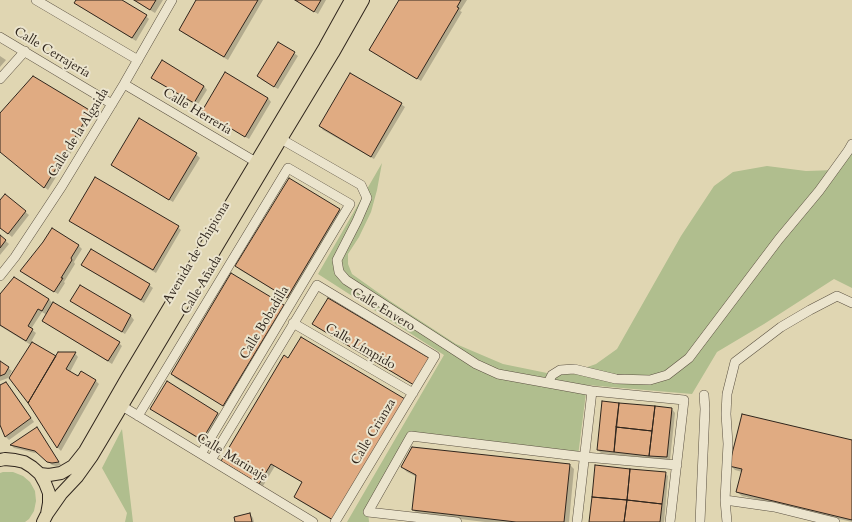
<!DOCTYPE html>
<html>
<head>
<meta charset="utf-8">
<style>
	body { margin:0 }
	canvas { display:block; background:#e0d6b2 }
</style>
</head>
<body>
<canvas width="852" height="522"></canvas>
<script>
const ctx = document.querySelector('canvas').getContext('2d');
ctx.lineJoin = 'round';
function paint(path, color) {
  ctx.fillStyle = color;
  ctx.fill(path, 'evenodd');
}
function shape(rows) {
  const path = new Path2D();
  for (const r of rows) {
    path.moveTo(r[0], r[1]);
    for (let i = 2; i < r.length; i += 2) path.lineTo(r[i], r[i + 1]);
  }
  return path;
}
function stroke(path, color, width, dash) {
  ctx.strokeStyle = color;
  ctx.lineWidth = width;
  ctx.lineCap = dash ? 'butt' : 'round';
  ctx.setLineDash(dash || []);
  ctx.stroke(path);
}
function write(font, color, halo, rows, align = 'center') {
  ctx.font = font + ' Cardo,serif';
  ctx.lineWidth = 4;
  ctx.setLineDash([]);
  ctx.textBaseline = 'middle';
  ctx.strokeStyle = halo;
  ctx.fillStyle = color;
  for (const [text, x, y, turn = 0] of rows) {
    ctx.save();
    ctx.translate(x, y);
    ctx.rotate((+turn || 0) * Math.PI / 180);
    ctx.textAlign = isNaN(turn) ? turn : align;
    if (halo) ctx.strokeText(text, 0, 0);
    ctx.fillText(text, 0, 0);
    ctx.restore();
  }
}
paint(shape([
	[852,146,852,288,834,279,764,324,717,352,692,394,587,385,578,456,411,436,368,512,369,522,347,522,444,355,318,274,382,163,377,190,371,212,359,237,348,254,348,264,352,274,390,301,456,344,503,364,547,373,579,370,596,364,617,349,681,236,714,186,733,172,767,166,806,171,836,170],
	[122,429,133,522,125,522,127,513,102,468],
	[3,472,13,472,23,476,30,482,35,491,36,501,34,511,29,519,25,522,0,522,0,473]
]), '#b0be8e');
paint(shape([
	[78,0,120,0,146,16,149,19,136,41,79,6,76,3],
	[133,0,163,0,155,13],
	[197,0,263,0,228,60,183,33,180,30],
	[294,0,326,0,318,14],
	[400,0,467,0,460,11,462,12,421,81,374,53,370,50],
	[294,53,298,56,278,89,262,80,259,76],
	[0,56,6,60,0,67],
	[226,73,268,98,271,102,249,139,207,114,203,111],
	[153,78,204,86,207,90,197,106,156,81],
	[401,104,405,107,374,159,323,130,320,126],
	[90,111,94,115,48,190,0,151,0,114],
	[139,120,196,154,200,158,173,202,116,168,112,165],
	[289,179,340,210,343,213,291,300,240,270,237,266],
	[5,195,29,215,12,237,0,227,0,202],
	[71,221,178,227,181,230,156,273,74,224],
	[0,236,9,244,0,255],
	[78,245,82,249,74,262,75,264,64,282,65,283,58,294,24,274,21,271],
	[82,265,149,285,153,288,144,303,86,268],
	[80,286,131,316,134,320,125,334,75,304,72,301],
	[0,296,49,299,53,304,119,343,122,346,112,364,47,324,47,315,42,312,31,329,36,333,31,342,56,357,59,353,75,353,78,357,70,372,79,377,81,373,96,381,99,384,61,451,58,448,29,402,31,345,0,326],
	[328,299,417,387,317,327,314,324],
	[283,306,286,309,227,408,175,378,172,374],
	[284,357,335,522,298,500,295,497,303,483,275,466,263,486,222,460],
	[0,363,8,368,12,371,8,378,0,381],
	[6,383,10,387,34,422,9,440,6,437,0,422,0,386],
	[672,409,675,413,670,460,601,453,598,450],
	[155,412,218,413,221,417,205,443],
	[37,428,40,432,61,465,56,466,52,465,39,454,14,448,11,445],
	[852,441,852,522,742,496,737,492,742,472,735,470,730,465],
	[570,465,574,469,569,522,485,522,418,514,413,510,417,477,407,472,402,467],
	[665,473,668,476,664,522,590,522],
	[250,514,253,518,254,522,236,522]
]), '#0003');
const building = shape([
	[76,0,122,0,147,15,132,38,74,3,76,0],
	[134,0,156,0,150,10,134,0],
	[196,0,258,0,224,57,179,30,196,0],
	[295,0,321,0,314,12,295,0],
	[399,0,461,0,457,7,459,8,417,79,369,50,399,0],
	[278,42,295,52,274,87,257,76,278,42],
	[162,60,204,86,194,103,151,78,162,60],
	[225,72,268,98,245,137,202,111,225,72],
	[350,73,402,103,371,157,319,126,350,73],
	[33,76,91,111,44,188,0,152,0,113,33,76],
	[139,118,197,153,169,200,111,165,139,118],
	[95,177,179,226,153,270,69,221,95,177],
	[289,178,340,209,287,298,235,266,289,178],
	[5,194,26,211,8,234,0,228,0,200,5,194],
	[52,228,79,245,71,258,72,260,61,278,63,278,54,292,20,271,43,242,52,228],
	[0,235,6,240,0,248,0,235],
	[91,249,150,284,141,300,81,265,91,249],
	[231,273,284,305,223,406,171,374,231,273],
	[14,277,49,299,42,311,38,309,28,326,33,329,26,341,0,325,0,294,14,277],
	[80,285,131,315,122,332,70,301,80,285],
	[328,298,429,358,414,385,312,324,328,298],
	[53,302,120,342,108,361,42,321,53,302],
	[301,337,405,399,333,520,294,497,302,482,271,464,259,484,221,461,284,355,288,358,301,337],
	[32,342,56,356,28,403,9,378,32,342],
	[58,352,76,352,66,369,78,376,81,371,96,380,57,448,28,403,58,352],
	[0,361,9,367,5,374,0,376,0,361],
	[167,381,218,413,202,440,150,409,167,381],
	[6,382,31,418,5,437,0,425,0,385,6,382],
	[602,401,619,403,614,452,597,450,602,401],
	[619,403,655,406,652,431,616,427,619,403],
	[655,406,672,408,667,457,649,456,655,406],
	[742,414,852,440,852,520,736,492,742,469,729,466,742,414],
	[37,427,59,462,52,463,47,462,35,451,10,445,37,427],
	[616,427,652,431,649,456,614,452,616,427],
	[412,447,570,464,564,522,516,522,412,510,416,475,401,467,412,447],
	[595,465,630,469,627,500,592,497,595,465],
	[630,469,666,472,662,504,627,500,630,469],
	[592,497,627,500,624,522,589,522,592,497],
	[627,500,662,504,660,522,624,522,627,500],
	[250,513,252,522,235,522,234,517,250,513]
]);
paint(building, '#e0ab82');
stroke(building, '#30261d', 1);
const minor = shape([
	[36,0,138,60],
	[0,37,112,104],
	[0,79,25,51],
	[124,84,256,162],
	[281,139,361,185,367,198,357,221,337,260,339,272,346,280,476,364,498,374,592,391,684,400,670,522],
	[0,276,15,257,62,186,124,84,172,0],
	[293,323,413,393],
	[548,383,552,375,560,370,574,369,616,379,650,380,667,375,689,358,779,239,819,191,848,151,852,144],
	[122,406,313,522],
	[138,416,288,168,350,204,201,454],
	[211,460,317,285,435,356,335,522],
	[725,500,774,507,835,522],
	[457,522,368,512,411,436,585,457,677,465],
	[577,522,592,391],
	[700,522,705,409,704,395],
	[727,522,725,500,728,444,726,414,727,394,735,362,781,327,810,310,837,296,852,303]
]);
const major = shape([
	[0,460,5,459,15,460,24,462,32,467,40,474,45,483,49,493,49,503,47,514,43,522],
	[40,474,49,475,61,473,73,466,85,451,127,378,325,47,351,0],
	[47,514,61,494,77,477,92,456,281,139,333,53,363,0]
]);
stroke(minor, '#5c5242', 10);
stroke(major, '#30261d', 14);
stroke(minor, '#ebe4cd', 9);
stroke(major, '#e0d6b2', 12);
write('13px', '#30261d', '#ebe4cd', [
	["Calle Cerrajería",52,53,31],
	["Calle Herrería",197,112,31],
	["Calle de la Algaida",79,133,-58],
	["Avenida de Chipiona",197,253,-59],
	["Calle Añada",202,285,-59],
	["Calle Envero",383,310,31],
	["Calle Bobadilla",265,323,-59],
	["Calle Límpido",360,347,30],
	["Calle Crianza",374,432,-59],
	["Calle Marinaje",232,458,31]
]);
</script>
</body>
</html>
